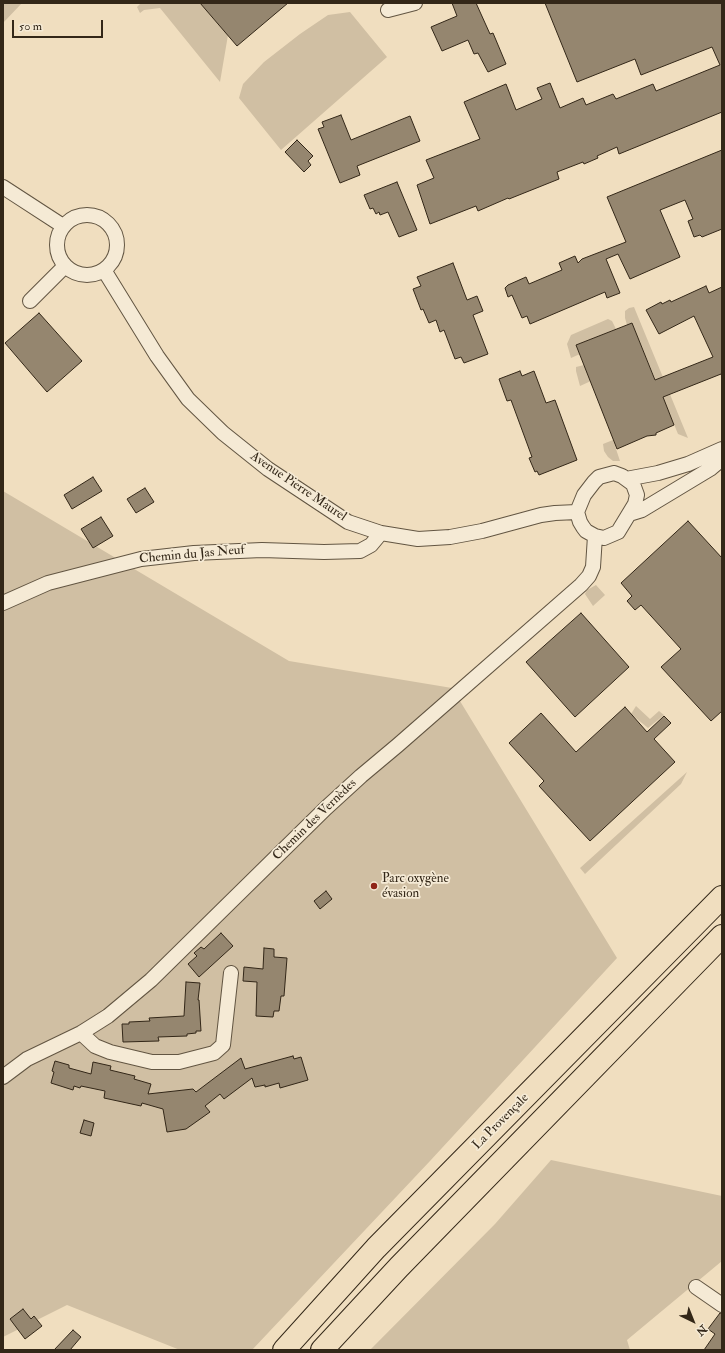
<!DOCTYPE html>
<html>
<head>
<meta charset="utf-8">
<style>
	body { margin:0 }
	#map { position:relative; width:725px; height:1353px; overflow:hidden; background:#f0debf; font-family:"IM FELL Double Pica",serif }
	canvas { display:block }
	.frame { position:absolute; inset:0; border:4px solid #332718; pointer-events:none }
	.north { position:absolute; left:673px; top:1301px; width:40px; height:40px; -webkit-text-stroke:3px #f5ead5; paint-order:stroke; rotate:137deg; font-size:11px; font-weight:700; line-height:16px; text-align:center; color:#332718 }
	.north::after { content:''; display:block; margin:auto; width:14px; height:18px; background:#332718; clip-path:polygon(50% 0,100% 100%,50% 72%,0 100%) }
	.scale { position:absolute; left:12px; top:20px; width:91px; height:18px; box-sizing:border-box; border:2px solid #332718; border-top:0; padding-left:5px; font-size:12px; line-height:14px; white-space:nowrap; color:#332718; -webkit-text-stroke:3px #f5ead5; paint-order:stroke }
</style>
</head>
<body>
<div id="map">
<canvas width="725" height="1353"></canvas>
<div class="frame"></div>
<div class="north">N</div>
<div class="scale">50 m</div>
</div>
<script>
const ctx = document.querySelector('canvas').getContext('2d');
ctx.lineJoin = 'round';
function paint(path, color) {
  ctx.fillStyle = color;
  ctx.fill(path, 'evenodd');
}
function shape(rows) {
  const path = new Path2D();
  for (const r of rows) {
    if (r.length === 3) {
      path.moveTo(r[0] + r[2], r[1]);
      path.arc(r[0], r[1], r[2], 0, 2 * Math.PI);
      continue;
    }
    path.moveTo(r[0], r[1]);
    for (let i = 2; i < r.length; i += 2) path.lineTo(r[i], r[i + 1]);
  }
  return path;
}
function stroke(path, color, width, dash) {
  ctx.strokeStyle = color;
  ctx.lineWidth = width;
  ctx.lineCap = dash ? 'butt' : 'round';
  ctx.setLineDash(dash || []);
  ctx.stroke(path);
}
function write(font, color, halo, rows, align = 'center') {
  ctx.font = font + ' "IM FELL Double Pica",serif';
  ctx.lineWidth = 3.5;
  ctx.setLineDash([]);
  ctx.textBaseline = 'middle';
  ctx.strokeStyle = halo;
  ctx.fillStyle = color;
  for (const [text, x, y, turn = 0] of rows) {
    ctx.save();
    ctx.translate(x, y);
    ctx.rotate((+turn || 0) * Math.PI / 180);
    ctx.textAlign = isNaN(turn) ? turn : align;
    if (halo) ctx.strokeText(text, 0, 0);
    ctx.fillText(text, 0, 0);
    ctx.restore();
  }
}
paint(shape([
	[3,3,22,3,3,23],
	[141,3,200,3,228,35,220,82,160,8,144,10,140,13,137,7],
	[350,12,387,57,281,150,239,98,243,84,264,62,300,34,328,15],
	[634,307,688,438,678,434,632,323,627,325,625,318,625,311,629,308],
	[608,319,612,321,616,329,576,345,580,354,571,358,567,344,571,335],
	[584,365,591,381,580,386,576,371,576,367],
	[613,440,620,461,613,461,608,457,604,451,603,444],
	[3,491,289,661,452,688,617,958,430,1161,252,1350,180,1350,67,1305,3,1337],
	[596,585,605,595,593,606,585,594,587,590],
	[636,706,650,719,659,711,664,715,648,728,631,714],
	[687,772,681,784,585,874,580,868],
	[551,1160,722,1196,722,1261,627,1340,630,1350,370,1350,495,1224]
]), '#d0bfa3');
const building = shape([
	[200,3,288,3,237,46,200,3],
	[452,3,476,3,490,34,493,33,506,64,488,72,478,53,474,54,468,40,442,51,431,27,457,16,452,3],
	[545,3,722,3,722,112,619,154,617,147,597,156,598,158,584,164,583,162,557,172,559,179,509,199,508,198,478,211,476,206,430,224,417,185,434,178,426,160,480,139,464,102,506,84,516,110,542,99,537,88,550,83,560,108,583,98,586,105,613,94,616,99,653,84,656,91,720,65,712,47,641,75,635,59,577,82,545,3],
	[341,115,351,140,410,116,420,141,357,166,360,175,340,183,318,129,324,127,322,122,341,115],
	[297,140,313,156,308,161,311,165,304,172,285,152,297,140],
	[722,150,722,229,702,237,700,235,694,237,688,221,693,219,685,200,660,210,680,257,630,279,618,254,606,259,620,293,607,298,605,292,530,324,527,316,522,318,512,295,508,297,505,288,508,285,526,277,529,284,562,270,559,263,575,256,578,263,582,259,626,242,607,197,722,150],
	[397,182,417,230,399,237,388,212,380,215,379,212,376,214,373,208,370,209,364,195,397,182],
	[453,263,467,300,477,296,483,311,473,315,488,354,464,363,461,357,455,359,444,330,440,332,436,320,429,323,423,309,421,310,413,289,421,286,417,277,453,263],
	[706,286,709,293,722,287,722,377,721,374,663,397,674,425,656,433,656,435,647,436,617,449,576,345,632,323,655,380,713,357,694,316,659,334,646,310,661,302,662,304,670,300,671,302,706,286],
	[39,313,82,361,47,392,5,343,39,313],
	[520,371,522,376,534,371,546,403,555,400,577,460,539,475,537,471,535,472,529,458,532,457,511,400,507,401,499,379,520,371],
	[93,477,102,491,72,509,64,495,93,477],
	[145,488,154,502,136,513,127,499,145,488],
	[101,517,113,536,93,548,81,529,101,517],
	[688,521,722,558,722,711,711,721,661,667,681,649,641,605,635,610,627,601,632,596,621,583,688,521],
	[581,613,629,667,575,717,526,662,581,613],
	[625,707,647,732,664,716,671,723,654,739,675,762,590,841,539,786,544,781,509,743,541,713,576,752,625,707],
	[326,891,332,899,320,909,314,901,326,891],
	[221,933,233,946,199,977,188,964,197,956,194,953,201,947,204,949,221,933],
	[264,948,274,949,274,957,287,958,284,996,281,996,279,1011,274,1011,273,1017,256,1016,257,982,243,981,244,967,263,969,264,948],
	[186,982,200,983,198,1000,199,1000,201,1031,196,1031,196,1033,187,1034,187,1036,158,1037,159,1041,123,1042,122,1024,129,1024,129,1022,150,1021,149,1018,184,1016,186,982],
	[293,1056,294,1059,301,1057,308,1080,280,1088,279,1083,265,1087,265,1085,255,1087,252,1078,224,1099,220,1094,205,1106,210,1112,186,1129,167,1132,163,1109,142,1103,141,1106,104,1098,105,1091,81,1086,80,1088,74,1086,73,1090,51,1083,54,1072,52,1071,55,1061,69,1065,69,1068,91,1074,93,1062,111,1066,110,1070,135,1076,134,1079,151,1084,148,1094,193,1089,196,1092,241,1058,245,1069,293,1056],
	[84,1120,94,1123,91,1136,80,1133,84,1120],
	[23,1309,31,1319,34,1316,42,1326,25,1339,10,1319,23,1309],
	[720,1313,722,1313,722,1350,704,1350,715,1334,708,1329,720,1313],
	[73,1330,81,1337,70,1350,54,1350,73,1330]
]);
paint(building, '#95866f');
stroke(building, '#332718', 1);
const minor = shape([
	[388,10,415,3],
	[3,187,63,226],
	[87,245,30],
	[104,270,157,356,188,399,223,433,268,469,348,522,381,533,418,539,450,537,482,531,541,515,555,513,577,512],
	[30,301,65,266],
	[614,473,622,476,633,484,637,495,635,504,618,532,604,538,595,536,586,531,583,527,580,522,577,512,584,495,594,482,599,477,614,473],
	[626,479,658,473,688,464,722,449],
	[629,514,642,510,710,469,722,459],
	[3,603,48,583,141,559,194,553,262,550,324,552,360,551,371,545,381,533],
	[81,1033,95,1046,110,1052,152,1062,179,1062,214,1053,223,1045,231,973],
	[3,1077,27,1059,81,1033,108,1016,151,980,326,808,361,776,398,745,581,585,589,576,593,567,595,536],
	[696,1287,722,1305]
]);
const motorway = shape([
	[284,1350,376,1248,722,897],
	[322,1350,399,1267,722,936]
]);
stroke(minor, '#625542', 16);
stroke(motorway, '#332718', 24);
stroke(minor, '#f5ead5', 14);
stroke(motorway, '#f0debf', 22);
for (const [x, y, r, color] of [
	[374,886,4,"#8f2418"]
]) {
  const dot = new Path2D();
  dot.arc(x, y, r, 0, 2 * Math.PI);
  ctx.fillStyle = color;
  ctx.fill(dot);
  stroke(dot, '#f5ead5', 1.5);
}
write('13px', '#332718', '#f5ead5', [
	["Avenue Pierre Maurel",298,487,34],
	["Chemin du Jas Neuf",192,555,-5],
	["Chemin des Vernèdes",315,820,-44],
	["La Provençale",501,1122,-45]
]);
write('13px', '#332718', '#f5ead5', [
	["Parc oxygène",382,879],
	["évasion",382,894]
], 'left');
</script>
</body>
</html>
